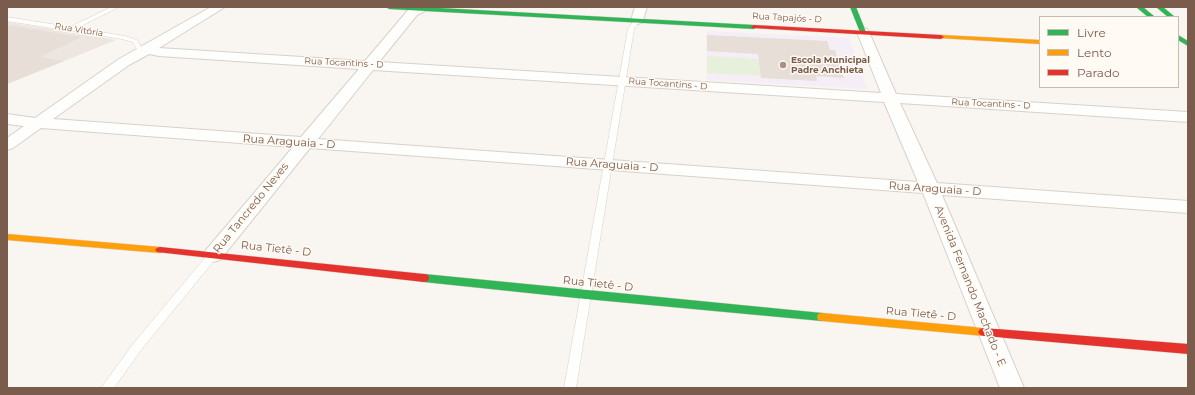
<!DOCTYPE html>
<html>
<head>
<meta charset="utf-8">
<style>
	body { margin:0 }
	#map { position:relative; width:1195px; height:395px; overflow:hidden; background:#f9f5f0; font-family:Montserrat,sans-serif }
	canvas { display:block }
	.frame { position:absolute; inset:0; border:8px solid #7a5c4d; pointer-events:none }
	.legend { position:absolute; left:1039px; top:16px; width:140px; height:72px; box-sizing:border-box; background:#fffaf3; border:1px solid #cabbb1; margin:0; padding:5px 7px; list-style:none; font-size:12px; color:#7a5c4d }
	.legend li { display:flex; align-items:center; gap:8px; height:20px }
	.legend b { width:20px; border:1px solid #cabbb1 }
</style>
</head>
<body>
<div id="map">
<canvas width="1195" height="395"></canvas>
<div class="frame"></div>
<ul class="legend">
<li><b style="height:5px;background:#30b455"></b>Livre</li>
<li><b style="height:5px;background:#ff9f0a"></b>Lento</li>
<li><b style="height:5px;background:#e5322d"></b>Parado</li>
</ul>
</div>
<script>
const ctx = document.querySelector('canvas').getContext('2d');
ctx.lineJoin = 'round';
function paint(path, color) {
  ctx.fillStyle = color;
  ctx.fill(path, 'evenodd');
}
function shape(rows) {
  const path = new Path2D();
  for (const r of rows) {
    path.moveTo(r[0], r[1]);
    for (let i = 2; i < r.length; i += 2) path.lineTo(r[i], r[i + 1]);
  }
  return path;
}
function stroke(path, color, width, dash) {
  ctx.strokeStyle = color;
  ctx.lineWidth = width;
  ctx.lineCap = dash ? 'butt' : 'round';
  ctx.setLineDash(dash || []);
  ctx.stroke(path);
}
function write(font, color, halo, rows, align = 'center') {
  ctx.font = font + ' Montserrat,sans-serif';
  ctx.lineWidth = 3;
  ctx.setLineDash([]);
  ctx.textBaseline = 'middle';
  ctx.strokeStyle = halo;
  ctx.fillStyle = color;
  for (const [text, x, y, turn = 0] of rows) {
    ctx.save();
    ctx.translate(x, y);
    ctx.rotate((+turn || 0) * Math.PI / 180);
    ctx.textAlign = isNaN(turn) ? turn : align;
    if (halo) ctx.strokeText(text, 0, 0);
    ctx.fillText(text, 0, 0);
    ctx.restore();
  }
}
paint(shape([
	[7,22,116,40,7,84]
]), '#ede5e0');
paint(shape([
	[706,31,849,38,868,89,707,80]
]), '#f6eef6');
paint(shape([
	[707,56,759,59,761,76,707,73]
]), '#e7f0db');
paint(shape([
	[7,25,81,37,40,57,64,61,7,84],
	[707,35,827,41,830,50,835,50,844,78,816,76,817,81,761,78,758,54,707,51]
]), '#e6ded7');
const lane = shape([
	[111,7,119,7,77,28,125,36,137,40,141,47,149,49,149,51,137,49,133,42,122,39,7,21,7,17,70,27,111,7],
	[637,18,640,20,634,29,576,388,564,388,628,29,635,19,637,18],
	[213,252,217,253,218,255,217,257,141,350,114,388,101,388,133,344,209,253,213,252]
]);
const street = shape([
	[211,7,225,7,159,48,365,61,409,9,415,7,431,7,429,9,417,15,379,62,881,93,857,32,859,29,863,28,867,29,869,32,896,94,1188,112,1188,122,900,103,937,183,1188,201,1188,213,942,195,1024,388,1000,388,923,193,310,148,220,260,213,262,206,260,203,255,206,250,293,147,41,128,13,148,7,150,7,138,24,126,7,124,7,114,35,118,119,59,211,7],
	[149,54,159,56,359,69,301,137,53,119,129,65,149,54],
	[373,70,884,102,918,182,318,139,373,70],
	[635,7,647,7,643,20,641,23,637,24,633,23,631,20,635,7]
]);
const fast = shape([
	[386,7,421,7,754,25,757,27,754,29,389,9,386,7],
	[850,7,856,7,866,32,865,33,860,32,850,7],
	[1136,7,1143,7,1155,17,1148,17,1136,7],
	[1156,7,1163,7,1175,17,1168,17,1156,7],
	[1178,35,1188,41,1188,46,1178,40,1178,35],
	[424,274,822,313,826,314,827,317,826,320,822,321,586,299,424,282,420,281,419,278,420,275,424,274]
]);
const slow = shape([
	[941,35,1040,40,1040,44,939,38,938,37,941,35],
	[7,234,160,247,163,248,165,250,163,252,160,253,7,240,7,234],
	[822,313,984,328,988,329,990,332,988,335,984,336,822,321,818,320,817,317,818,314,822,313]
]);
const jam = shape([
	[754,25,941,35,944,37,941,39,752,28,751,27,754,25],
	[160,247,424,274,428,275,429,278,428,281,424,282,157,252,155,250,157,248,160,247],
	[984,328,1188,344,1188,354,984,336,980,335,978,332,980,329,984,328]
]);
stroke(lane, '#d7d1cb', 1);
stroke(street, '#d7d1cb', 2);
stroke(fast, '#d9d2cb', 1);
stroke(slow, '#d9d2cb', 1);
stroke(jam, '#d9d2cb', 1);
paint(lane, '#fefefd');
paint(street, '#fefefd');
paint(fast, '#30b455');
paint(slow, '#ff9f0a');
paint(jam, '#e5322d');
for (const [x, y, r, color] of [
	[783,65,4,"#a69286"]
]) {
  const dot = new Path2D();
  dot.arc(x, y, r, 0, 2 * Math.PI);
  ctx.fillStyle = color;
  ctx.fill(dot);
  stroke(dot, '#fffaf3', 1.5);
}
write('9px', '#7a5c4d', '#fffaf3', [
	["Rua Tapajós - D",787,18,3],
	["Rua Vitória",79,30,9],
	["Rua Tocantins - D",344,63,3],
	["Rua Tocantins - D",668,84,4],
	["Rua Tocantins - D",991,104,3]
]);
write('bold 9px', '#7a5c4d', '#fffaf3', [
	["Escola Municipal",791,60],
	["Padre Anchieta",791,70]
], 'left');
write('11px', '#7a5c4d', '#fffaf3', [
	["Rua Araguaia - D",289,142,4],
	["Rua Araguaia - D",612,165,4],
	["Rua Araguaia - D",935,189,4],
	["Rua Tancredo Neves",251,208,-51],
	["Rua Tietê - D",276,249,6],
	["Rua Tietê - D",598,284,6],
	["Avenida Fernando Machado - E",970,286,68],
	["Rua Tietê - D",921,314,5]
]);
</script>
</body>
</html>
